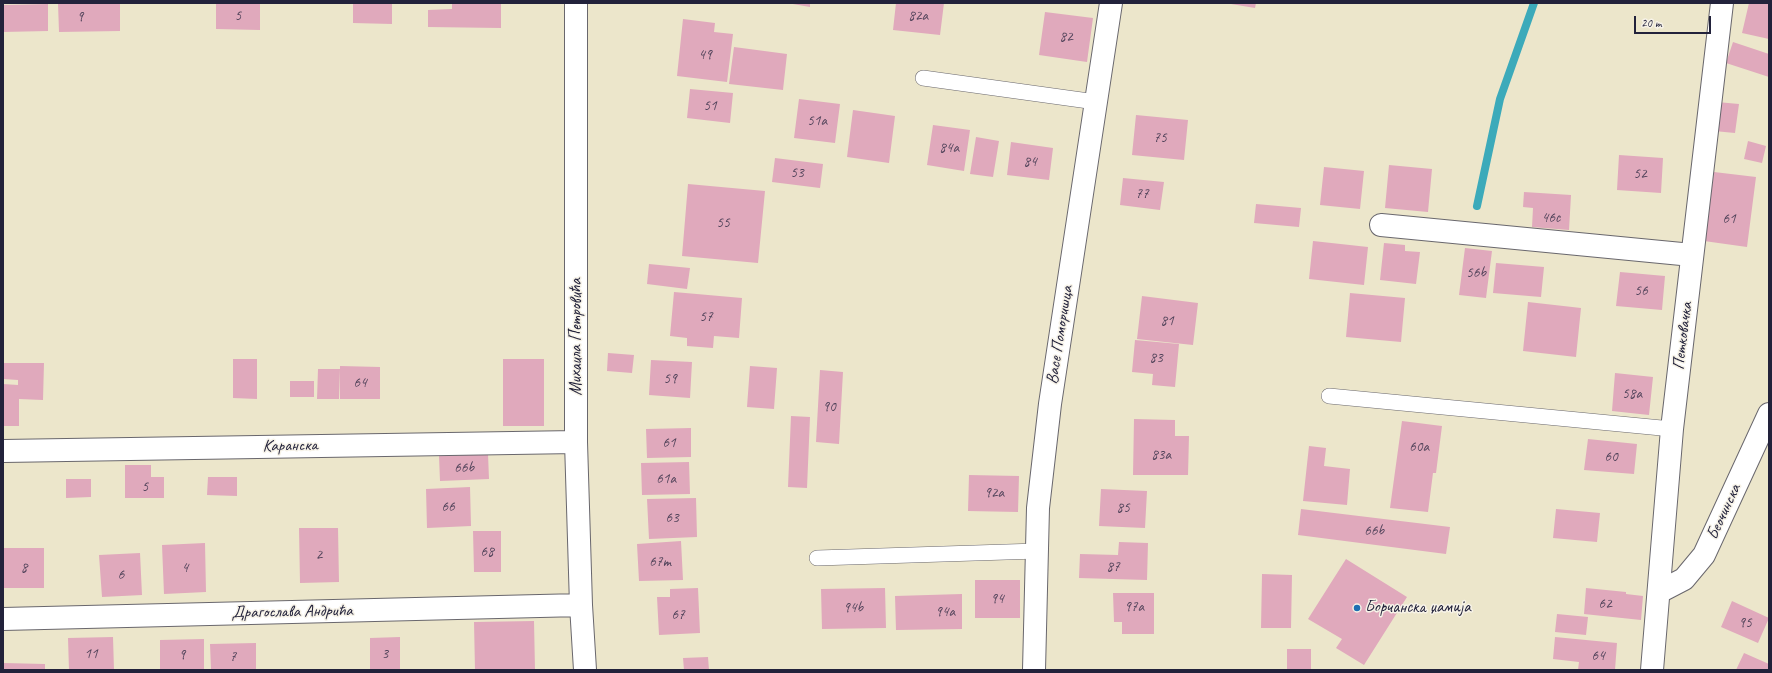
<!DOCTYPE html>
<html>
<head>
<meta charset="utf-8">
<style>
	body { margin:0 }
	#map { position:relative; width:1772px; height:673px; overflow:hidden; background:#ece6cb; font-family:Caveat,sans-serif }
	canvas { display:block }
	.frame { position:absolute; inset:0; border:4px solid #22223b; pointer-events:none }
	.scale { position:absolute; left:1634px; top:16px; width:77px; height:18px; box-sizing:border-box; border:2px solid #22223b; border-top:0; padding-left:5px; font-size:12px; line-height:14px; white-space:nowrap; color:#22223b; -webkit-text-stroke:3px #f7f3e8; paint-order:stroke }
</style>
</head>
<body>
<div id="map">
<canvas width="1772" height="673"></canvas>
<div class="frame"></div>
<div class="scale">20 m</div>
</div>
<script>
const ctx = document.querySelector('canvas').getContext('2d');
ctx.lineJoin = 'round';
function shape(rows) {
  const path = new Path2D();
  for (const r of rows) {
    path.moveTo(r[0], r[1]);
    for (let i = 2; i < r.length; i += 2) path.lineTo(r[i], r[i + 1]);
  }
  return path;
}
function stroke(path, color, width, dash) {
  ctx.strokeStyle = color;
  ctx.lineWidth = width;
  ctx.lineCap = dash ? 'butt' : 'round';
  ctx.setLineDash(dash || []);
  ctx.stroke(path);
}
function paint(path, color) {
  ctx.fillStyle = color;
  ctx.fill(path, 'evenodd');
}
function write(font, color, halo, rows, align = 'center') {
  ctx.font = font + ' Caveat,sans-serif';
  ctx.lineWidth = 3;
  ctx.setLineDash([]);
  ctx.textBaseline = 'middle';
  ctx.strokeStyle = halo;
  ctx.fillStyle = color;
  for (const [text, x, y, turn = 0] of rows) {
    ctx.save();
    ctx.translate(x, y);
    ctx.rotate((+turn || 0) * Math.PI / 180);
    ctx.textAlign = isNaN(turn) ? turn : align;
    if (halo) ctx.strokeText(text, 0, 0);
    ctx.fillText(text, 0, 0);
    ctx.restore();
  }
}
stroke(shape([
	[1477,206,1500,99,1534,3]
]), '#3caaba', 8);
paint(shape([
	[58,3,120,3,120,31,59,32],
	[216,3,260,3,260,30,216,29],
	[353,3,392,3,392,24,353,23],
	[452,3,501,3,501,28,428,27,428,10,452,9],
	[787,3,810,3,810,7],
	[896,3,944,3,940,35,893,30],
	[1225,3,1256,3,1255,8],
	[1749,3,1769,3,1769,39,1742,33],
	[48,4,48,31,3,32,3,5],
	[1045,12,1093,18,1087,62,1039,55],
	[683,19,715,23,714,32,733,34,727,82,677,76],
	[1733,42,1769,54,1769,77,1726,63],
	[734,47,787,54,783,90,729,84],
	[690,89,733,93,730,123,687,118],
	[799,99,840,104,835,143,794,138],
	[1717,102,1739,104,1735,133,1714,131],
	[853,110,895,116,889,163,847,157],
	[1136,115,1188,120,1184,160,1132,155],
	[933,125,970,130,964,171,927,165],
	[976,137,999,141,993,177,970,174],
	[1748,141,1766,146,1762,163,1744,159],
	[1011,142,1053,148,1049,180,1007,175],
	[1619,155,1663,158,1661,193,1617,190],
	[775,158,823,164,820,188,772,182],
	[1389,165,1432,169,1428,212,1385,208],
	[1324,167,1364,171,1360,209,1320,205],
	[1714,172,1756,177,1747,247,1704,241],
	[1123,178,1164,182,1160,210,1120,205],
	[688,184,765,191,758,263,682,256],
	[1524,192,1571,195,1569,230,1532,227,1533,208,1523,207],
	[1256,204,1301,208,1299,227,1254,223],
	[1313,241,1368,247,1364,285,1309,279],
	[1384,243,1405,245,1405,251,1420,252,1416,284,1380,280],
	[1465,248,1492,251,1486,298,1459,295],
	[1496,263,1544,267,1541,297,1493,293],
	[649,264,690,268,687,289,647,284],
	[1620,272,1665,276,1662,310,1616,306],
	[674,292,742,298,739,338,714,336,713,348,687,346,687,338,670,336],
	[1350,293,1405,298,1401,342,1346,337],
	[1142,296,1198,303,1193,345,1137,339],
	[1528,302,1581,308,1576,357,1523,351],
	[1135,340,1179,344,1175,387,1152,385,1153,374,1132,372],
	[608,353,634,355,632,373,607,371],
	[233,359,257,359,257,399,233,398],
	[503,359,544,359,544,426,503,426],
	[651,360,692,362,690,398,649,395],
	[3,363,44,363,43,400,19,399,19,426,3,426,3,384,18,385,18,380,3,379],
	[340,366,380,367,380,399,340,399],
	[750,366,777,368,774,409,747,407],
	[318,369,340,369,339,399,317,399],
	[820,370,843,372,839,444,816,442],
	[1615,373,1653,377,1649,415,1612,411],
	[290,381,314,381,314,397,290,397],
	[791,416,810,417,807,488,788,487],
	[1134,419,1175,420,1175,436,1189,436,1188,475,1133,475],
	[1402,421,1442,426,1436,473,1433,473,1428,512,1390,508],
	[691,428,691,457,647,458,646,429],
	[1588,439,1637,444,1634,474,1584,470],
	[1309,446,1326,448,1324,466,1350,469,1347,505,1303,501],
	[488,454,489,479,440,481,439,456],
	[689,462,690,494,642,495,641,463],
	[125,465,151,465,151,477,164,477,164,498,125,498],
	[969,475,1019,476,1018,512,968,511],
	[208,477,237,477,237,496,207,495],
	[66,479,91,479,91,497,66,498],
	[470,487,471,526,427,528,426,489],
	[1101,489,1147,491,1145,528,1099,526],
	[696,498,697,537,649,539,647,499],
	[1301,509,1450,527,1446,554,1298,535],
	[1556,509,1600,513,1597,542,1553,538],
	[299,528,338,528,339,582,300,583],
	[473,531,501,531,501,572,474,572],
	[681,541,683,580,639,581,637,544],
	[1119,542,1148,543,1147,580,1079,578,1080,554,1118,555],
	[205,543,206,592,164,594,162,545],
	[3,548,44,548,44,588,3,588],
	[140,553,142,595,102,597,99,555],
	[1346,559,1407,597,1364,665,1336,648,1342,639,1308,619],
	[1262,574,1292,575,1291,628,1261,628],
	[975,580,1020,580,1020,618,975,618],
	[698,588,700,633,659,635,657,597,670,597,670,589],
	[885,588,886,628,822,629,821,589],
	[1586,588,1626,592,1626,594,1643,596,1641,620,1584,614],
	[1113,593,1154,593,1154,634,1122,634,1122,622,1114,622],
	[962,594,962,629,896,630,895,596],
	[1732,601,1769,618,1758,643,1721,627],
	[1557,614,1588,617,1586,635,1555,632],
	[534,621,535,670,475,670,474,622],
	[113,637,114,670,69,670,68,638],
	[400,637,400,670,370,670,370,638],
	[1555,637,1617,643,1615,670,1578,670,1579,662,1553,659],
	[204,639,204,670,160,670,160,640],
	[256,643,256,670,211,670,210,644],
	[1287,649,1311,649,1311,670,1287,670],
	[1744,653,1769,664,1769,670,1736,670],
	[708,657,709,670,684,670,683,658],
	[4,663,45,664,45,670,3,670]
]), '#e0a9bc');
const lane = shape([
	[923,78,1096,102],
	[1329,396,1672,429],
	[817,558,1038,551]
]);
const street = shape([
	[576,3,576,442,581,605,585,670],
	[1381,225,1692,255],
	[3,451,576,442],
	[1659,592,1684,579,1704,555,1769,414],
	[3,619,581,605],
	[1034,670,1038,508,1050,404,1111,3],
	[1652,670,1672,429,1722,3]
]);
stroke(lane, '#69676d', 16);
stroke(street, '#69676d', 24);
stroke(lane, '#fff', 15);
stroke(street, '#fff', 22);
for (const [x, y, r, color] of [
	[1357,608,4,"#1f6fb2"]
]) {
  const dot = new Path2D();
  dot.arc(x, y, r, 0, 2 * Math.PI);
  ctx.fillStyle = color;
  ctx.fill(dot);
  stroke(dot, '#f7f3e8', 1.5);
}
write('15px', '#52445b', null, [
	["5",238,16],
	["82a",918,16],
	["9",80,17],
	["82",1066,37],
	["49",705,55],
	["51",710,106],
	["51a",817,121],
	["75",1160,138],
	["84a",949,148],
	["84",1030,162],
	["53",797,173],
	["52",1640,174],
	["77",1142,194],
	["46c",1551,218],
	["61",1729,219],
	["55",723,223],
	["56b",1476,273],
	["56",1641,291],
	["57",706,317],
	["81",1167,321],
	["83",1156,358],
	["59",670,379],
	["64",360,383],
	["58a",1632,394],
	["90",829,407],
	["61",669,443],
	["60a",1419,447],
	["83a",1161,455],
	["60",1611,457],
	["66b",464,468],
	["61a",666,479],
	["5",145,487],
	["92a",994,493],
	["66",448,507],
	["85",1123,508],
	["63",672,518],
	["66b",1374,531],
	["68",487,552],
	["2",319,555],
	["67m",660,562],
	["87",1113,567],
	["8",24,568],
	["4",185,568],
	["6",121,575],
	["94",997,599],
	["62",1605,604],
	["97a",1134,607],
	["94b",853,608],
	["94a",945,612],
	["67",678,615],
	["95",1745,623],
	["11",91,654],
	["3",385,654],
	["9",182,655],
	["64",1598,656],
	["7",233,657]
]);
write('17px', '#22223b', '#f7f3e8', [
	["Васе Поморишца",1060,335,-81],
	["Петковачка",1683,336,-83],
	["Михаила Петровића",577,337,-90],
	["Каранска",290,446,-1],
	["Беочинска",1724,512,-65],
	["Драгослава Андрића",292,612,-1]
]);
write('17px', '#22223b', '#f7f3e8', [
	["Борчанска џамија",1365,608]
], 'left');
</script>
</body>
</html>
